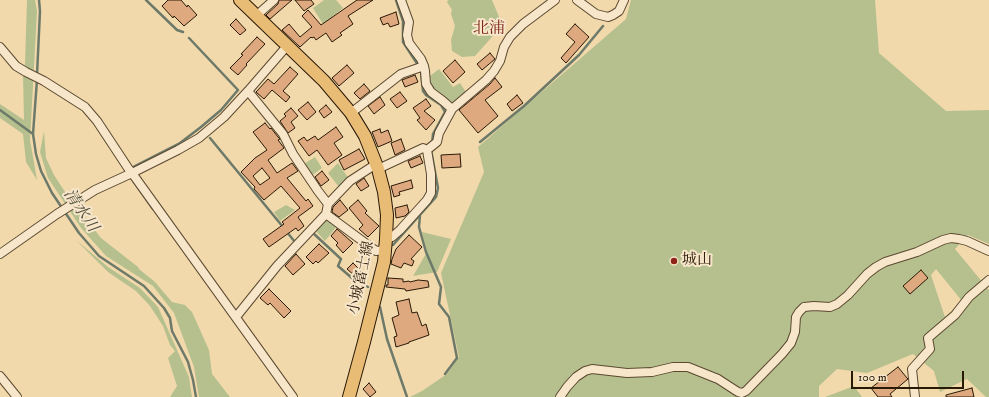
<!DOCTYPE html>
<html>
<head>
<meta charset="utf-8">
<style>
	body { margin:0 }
	#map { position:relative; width:989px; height:397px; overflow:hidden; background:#f2d9ac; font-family:"IM FELL DW Pica",serif }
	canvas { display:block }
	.scale { position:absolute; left:851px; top:371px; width:113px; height:18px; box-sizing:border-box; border:2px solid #291907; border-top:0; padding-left:5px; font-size:12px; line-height:14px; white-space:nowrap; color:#291907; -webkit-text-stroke:3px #f7e6c9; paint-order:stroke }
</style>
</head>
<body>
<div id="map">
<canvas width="989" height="397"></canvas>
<div class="scale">100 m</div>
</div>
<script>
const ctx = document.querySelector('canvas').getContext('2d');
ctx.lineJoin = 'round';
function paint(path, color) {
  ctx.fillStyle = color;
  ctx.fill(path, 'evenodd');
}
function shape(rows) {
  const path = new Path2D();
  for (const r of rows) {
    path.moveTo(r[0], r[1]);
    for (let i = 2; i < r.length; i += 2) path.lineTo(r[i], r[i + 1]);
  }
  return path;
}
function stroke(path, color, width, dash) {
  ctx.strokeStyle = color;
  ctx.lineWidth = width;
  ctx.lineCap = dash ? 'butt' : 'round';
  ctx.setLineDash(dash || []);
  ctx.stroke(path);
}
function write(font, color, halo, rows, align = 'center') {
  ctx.font = font + ' "IM FELL DW Pica","Noto Serif JP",serif';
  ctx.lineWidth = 4;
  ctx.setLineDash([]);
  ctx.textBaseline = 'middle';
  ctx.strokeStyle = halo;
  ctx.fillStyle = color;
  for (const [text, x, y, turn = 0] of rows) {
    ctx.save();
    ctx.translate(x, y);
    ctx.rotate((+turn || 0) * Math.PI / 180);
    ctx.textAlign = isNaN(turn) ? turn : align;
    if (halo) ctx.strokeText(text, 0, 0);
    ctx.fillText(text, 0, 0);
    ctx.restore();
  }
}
paint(shape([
	[27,0,35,0,37,11,30,140,37,180,26,162,23,134,0,118,0,104,24,120,23,76,25,64],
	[324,0,336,0,343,8,323,24,313,8],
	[448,0,492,0,502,24,500,28,475,56,462,57,452,51,451,40,455,26,451,14,452,10,447,2],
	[631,0,875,0,879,53,946,111,989,110,989,244,968,235,955,249,989,290,989,397,986,397,967,379,940,392,934,371,913,354,867,373,837,369,819,386,819,397,410,397,422,391,447,374,459,357,441,273,484,172,478,147,626,19],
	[936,269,962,301,945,317,931,275],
	[439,69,453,87,460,83,466,92,451,106,432,88,430,76],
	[44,131,46,158,54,175,69,198,77,207,101,238,138,267,139,269,155,282,172,302,185,305,192,312,209,350,212,374,230,397,199,397,194,367,174,313,153,286,106,256,81,228,48,178,40,152],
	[315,157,322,168,311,176,304,164],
	[338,163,349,179,339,187,328,173],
	[286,205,295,210,280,221,274,212],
	[327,219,337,226,325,241,315,230],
	[422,232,451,239,437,272,413,276,427,252],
	[76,240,108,267,140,288,158,307,189,377,192,397,170,397,177,386,168,358,175,351,170,345,163,326,150,306,136,291,108,272],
	[854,386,862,397,825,397]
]), '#b5c08e');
stroke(shape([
	[146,0,177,30,183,32],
	[396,0,403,21,403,42,416,62,421,71,423,91,426,95,441,105,445,112,433,134,432,144],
	[37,75,40,11,39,0],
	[37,80,33,134,36,154,41,171,52,193,79,233,99,256,144,286,164,308,170,318,172,331,188,362,193,380,196,397],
	[0,110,33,134],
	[210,138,283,227],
	[480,142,524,106,579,55,603,26],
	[133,167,180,143,201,127,221,110,238,90,189,38],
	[134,182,153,209],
	[420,215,419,227,426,252,441,287,439,304,449,317,457,358,445,374],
	[286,231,295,242],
	[313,233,341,259,338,266,353,279,368,287],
	[393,245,436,197,438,188,431,150],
	[380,307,387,339,407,397]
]), '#6d7a69', 2.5);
const building = shape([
	[168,0,181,0,187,7,188,5,197,15,184,26,174,16,173,18,162,6,168,0],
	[279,0,292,0,270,19,266,15,278,4,279,0],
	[295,0,311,0,314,4,304,11,295,0],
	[357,0,373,0,348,16,353,24,340,33,342,35,332,42,326,33,316,40,314,37,312,38,311,37,300,47,282,30,289,24,300,37,312,27,302,16,308,10,321,25,357,0],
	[396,12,399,24,390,27,388,23,383,25,380,18,396,12],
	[236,19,246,30,240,35,230,25,236,19],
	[575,24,589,37,566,63,561,58,575,42,566,34,575,24],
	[257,37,265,44,246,64,247,65,238,75,230,68,243,55,241,54,257,37],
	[490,53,495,59,482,70,477,64,490,53],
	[455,60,465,72,453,83,443,71,455,60],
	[347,65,354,73,339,86,332,78,347,65],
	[290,67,298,74,283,91,290,97,286,102,272,90,264,99,256,92,268,79,274,84,290,67],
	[415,75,418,82,405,87,402,80,415,75],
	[495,78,502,87,485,100,498,116,478,133,459,110,490,84,495,78],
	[364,84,370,91,360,99,354,93,364,84],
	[400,92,407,101,397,108,390,99,400,92],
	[517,95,523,103,512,111,507,104,517,95],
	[380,97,385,105,374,114,368,106,380,97],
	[426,99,431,106,424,111,435,120,426,130,417,120,420,118,413,108,426,99],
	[308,102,316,112,307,120,298,110,308,102],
	[326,105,332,112,324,118,319,111,326,105],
	[291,108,298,116,291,122,295,128,288,133,280,121,286,116,284,114,291,108],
	[265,123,270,129,271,128,278,137,280,139,278,140,284,148,268,160,277,173,292,163,298,171,287,178,306,201,308,199,313,206,298,217,304,226,298,231,296,228,269,247,263,239,284,224,282,222,300,208,281,186,264,200,254,189,255,187,241,172,255,158,267,150,253,132,265,123],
	[262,168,270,178,260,185,253,176,262,168],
	[336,127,343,137,334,143,342,155,328,165,317,150,309,156,298,141,304,137,307,141,315,136,318,140,336,127],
	[380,129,381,133,388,130,392,141,378,147,372,132,380,129],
	[401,139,405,150,395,155,391,143,401,139],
	[359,149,365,159,344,170,339,160,359,149],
	[460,154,461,167,442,168,441,155,460,154],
	[420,156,423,163,411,168,408,161,420,156],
	[322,171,329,180,321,186,315,177,322,171],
	[364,178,369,186,361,191,356,184,364,178],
	[411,180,413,188,399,192,400,195,394,197,391,186,411,180],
	[340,200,348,210,339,217,332,212,333,207,340,200],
	[358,200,367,211,365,213,379,226,368,237,359,229,363,225,349,208,358,200],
	[407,205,409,212,405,216,396,218,395,208,407,205],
	[337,229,353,243,343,253,336,245,338,243,331,236,337,229],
	[409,235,422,247,411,259,414,261,412,266,404,263,401,268,391,264,392,259,396,249,409,235],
	[319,244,329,253,318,263,316,261,313,264,306,257,319,244],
	[296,254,305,264,293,275,285,266,296,254],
	[353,263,361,271,355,276,347,269,353,263],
	[921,270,928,278,910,294,903,286,921,270],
	[388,278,403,279,403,282,409,281,410,282,418,280,428,281,429,287,406,291,405,289,386,287,386,285,388,285,388,278],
	[269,289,291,311,284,318,270,303,268,305,260,298,269,289],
	[409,299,412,313,417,312,422,326,426,324,429,335,409,342,409,343,396,347,394,337,397,336,392,318,399,315,396,302,409,299],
	[898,367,907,378,908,379,890,394,892,397,878,397,871,388,898,367],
	[369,383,376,392,370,397,363,389,369,383],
	[972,388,974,397,946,397,946,395,972,388]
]);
paint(building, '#dea97e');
stroke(building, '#291907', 1);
const minor = shape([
	[401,0,409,22,407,35,409,43,421,59,424,66,425,71,426,84,431,92,443,101,452,109],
	[577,0,596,14,608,17,613,15,619,11,624,0],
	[256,16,274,0],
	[0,47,16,66,26,72,44,81,85,107,97,121,128,168,132,173,293,397],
	[351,113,401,74,424,66],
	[427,150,437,142,439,133,452,109,486,80,494,71,500,61,504,47,510,37,523,24,555,0],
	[378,169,423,148,427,150],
	[328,204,350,181,370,168],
	[326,214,376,251,385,250],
	[386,239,392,237,400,230,427,200,431,193,431,174,427,150],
	[0,254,57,214,95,190,132,173,178,150,199,138,224,117,248,91,287,46],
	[236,317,277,266,326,214,328,204,318,191,293,154,283,134,248,91],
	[0,376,17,397],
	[560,397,567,387,576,377,585,371,592,369,627,373,652,372,673,367,688,367,718,379,738,392,742,393,746,391,782,354,791,343,795,332,796,317,799,312,804,307,814,306,830,307,837,304,848,295,867,274,876,267,885,262,917,252,943,240,951,238,959,239,967,241,989,251],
	[915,397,912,369,930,349,928,338,955,315,969,297,989,280]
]);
const primary = shape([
	[240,0,324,81,351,113,365,136,378,169,384,192,387,215,386,239,384,262,364,342,349,397]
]);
stroke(minor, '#5b4930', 10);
stroke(primary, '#291907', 14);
stroke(minor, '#f7e6c9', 8);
stroke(primary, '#e9bc76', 12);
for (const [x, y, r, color] of [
	[674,261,4,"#8f2418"]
]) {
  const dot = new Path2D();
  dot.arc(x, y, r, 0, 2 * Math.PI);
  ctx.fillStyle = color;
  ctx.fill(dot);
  stroke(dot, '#f7e6c9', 1.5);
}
write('15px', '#291907', '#f7e6c9', [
	["城山",682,261]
], 'left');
write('15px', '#291907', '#f7e6c9', [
	["小城富士線",362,278,-78]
]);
write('16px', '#7a1f14', '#f7e6c9', [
	["北浦",489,30]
]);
write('italic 16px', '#515140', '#f7e6c9', [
	["清水川",80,211,56]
]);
</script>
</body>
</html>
